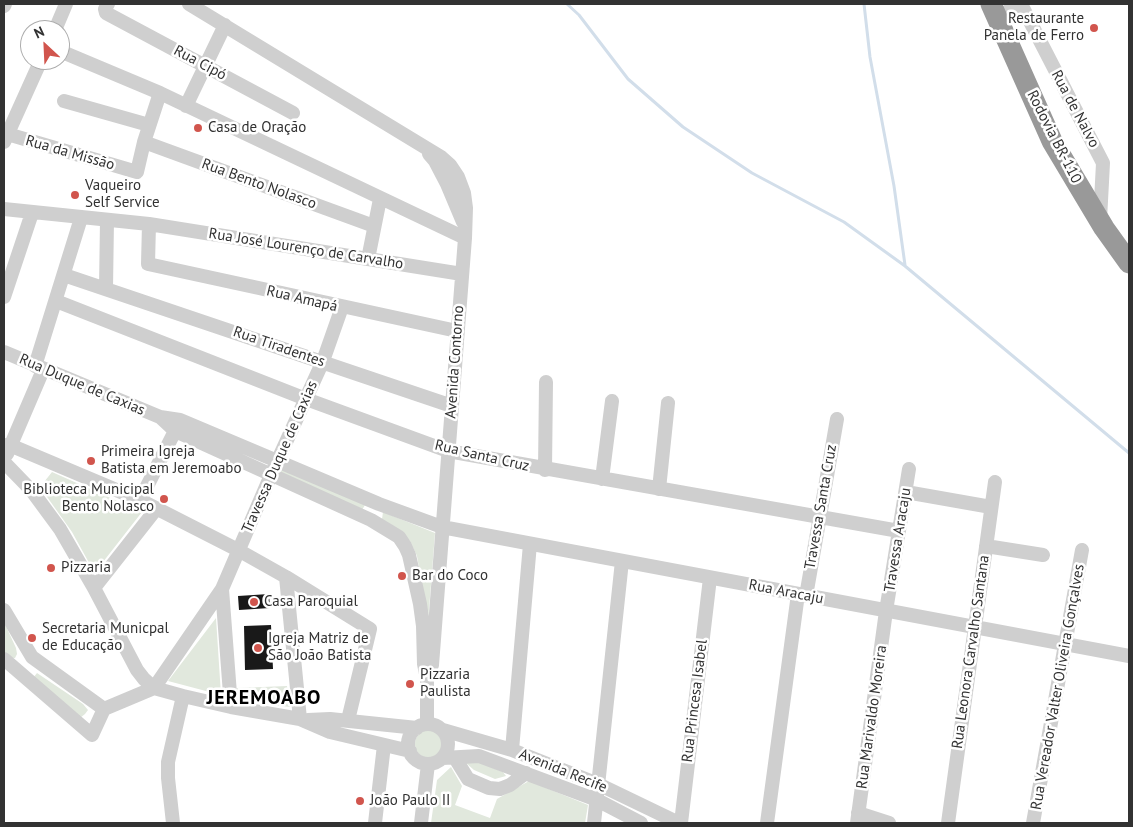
<!DOCTYPE html>
<html>
<head>
<meta charset="utf-8">
<style>
	body { margin:0 }
	#map { position:relative; width:1133px; height:827px; overflow:hidden; background:#fff; font-family:"PT Sans",sans-serif }
	canvas { display:block }
	.frame { position:absolute; inset:0; border:5px solid #323232; pointer-events:none }
	.north { position:absolute; left:20px; top:20px; width:50px; height:50px; box-sizing:border-box; background:#fff; border:1px solid #adadad; border-radius:50%; rotate:335deg; font-size:14px; font-weight:700; line-height:20px; text-align:center; color:#323232 }
	.north::after { content:''; display:block; margin:auto; width:18px; height:22px; background:#d1554d; clip-path:polygon(50% 0,100% 100%,50% 72%,0 100%) }
</style>
</head>
<body>
<div id="map">
<canvas width="1133" height="827"></canvas>
<div class="frame"></div>
<div class="north">N</div>
</div>
<script>
const ctx = document.querySelector('canvas').getContext('2d');
ctx.lineJoin = 'round';
function paint(path, color) {
  ctx.fillStyle = color;
  ctx.fill(path, 'evenodd');
}
function shape(rows) {
  const path = new Path2D();
  for (const r of rows) {
    if (r.length === 3) {
      path.moveTo(r[0] + r[2], r[1]);
      path.arc(r[0], r[1], r[2], 0, 2 * Math.PI);
      continue;
    }
    path.moveTo(r[0], r[1]);
    for (let i = 2; i < r.length; i += 2) path.lineTo(r[i], r[i + 1]);
  }
  return path;
}
function stroke(path, color, width, dash) {
  ctx.strokeStyle = color;
  ctx.lineWidth = width;
  ctx.lineCap = dash ? 'butt' : 'round';
  ctx.setLineDash(dash || []);
  ctx.stroke(path);
}
function write(font, color, halo, rows, align = 'center') {
  ctx.font = font + ' "PT Sans",sans-serif';
  ctx.lineWidth = 5;
  ctx.setLineDash([]);
  ctx.textBaseline = 'middle';
  ctx.strokeStyle = halo;
  ctx.fillStyle = color;
  for (const [text, x, y, turn = 0] of rows) {
    ctx.save();
    ctx.translate(x, y);
    ctx.rotate((+turn || 0) * Math.PI / 180);
    ctx.textAlign = isNaN(turn) ? turn : align;
    if (halo) ctx.strokeText(text, 0, 0);
    ctx.fillText(text, 0, 0);
    ctx.restore();
  }
}
paint(shape([
	[279,468,365,505,362,510,277,473],
	[52,472,142,512,103,562,98,565,92,566,88,561,72,532,40,487],
	[383,512,435,533,428,622,417,556,410,541,398,529,382,519],
	[216,618,221,695,168,681],
	[4,622,16,648,17,654,15,658,8,659,4,655],
	[37,673,83,704,88,710,85,714,80,718,33,678],
	[287,686,290,707,238,701,237,688],
	[429,744,14],
	[478,762,503,772,506,776,495,779,474,770,466,763],
	[451,767,462,786,455,805,490,818,497,799,529,781,588,805,585,823,431,823,437,780]
]), '#e1e8dd');
stroke(shape([
	[567,4,579,15,628,79,683,127,752,173,844,222,905,266,1129,453],
	[864,4,870,57,894,186,905,265]
]), '#d2deea', 3);
paint(shape([
	[269,594,270,608,239,610,238,596],
	[271,625,273,669,245,670,244,626]
]), '#191919');
stroke(shape([
	[108,4,105,9,106,13,293,113],
	[189,4,441,157,450,165,458,177,464,193,466,208,465,238,432,665,427,679],
	[1021,4,1103,163,1100,220],
	[4,6,5,4],
	[998,19,1017,4],
	[55,30,66,4],
	[60,51,160,93,465,238],
	[64,101,149,125],
	[186,106,225,25],
	[4,133,137,172,144,142,160,93],
	[4,142,41,60],
	[144,142,374,226],
	[429,154,435,161,447,184,463,222],
	[4,209,149,224,462,274],
	[149,224,148,264,457,331],
	[368,259,380,199],
	[64,275,452,406],
	[106,289,107,220],
	[4,297,32,213],
	[56,301,306,399,448,451,899,531],
	[4,352,160,417,180,420,379,504,442,527,1129,656],
	[35,366,81,218],
	[160,417,175,431,371,520,399,537,405,546,409,555,420,604,423,626,424,664,427,679,427,724],
	[4,445,12,446,140,500,238,550,286,577,370,629,348,720],
	[7,454,43,370],
	[4,462,32,491,60,529,94,588,137,670,144,679,154,688,183,696,231,707,300,719,330,732,410,751],
	[545,470,546,382],
	[602,479,612,401],
	[659,489,668,403],
	[906,492,991,507],
	[140,500,175,431],
	[986,546,1043,555],
	[286,577,300,719],
	[94,588,157,508],
	[222,589,231,707],
	[806,596,837,419],
	[4,610,32,657,104,709],
	[4,659,92,735,104,709],
	[104,709,154,688,222,589,271,475,323,361,342,307],
	[308,720,330,719,417,728],
	[428,744,20],
	[443,730,512,750,598,784,679,823],
	[512,750,530,544],
	[443,758,479,756,597,800,641,823],
	[455,758,468,779,489,788,500,789,510,785,526,773],
	[858,813,889,823],
	[173,823,168,778,168,762,183,696],
	[375,823,384,745],
	[421,823,428,764],
	[594,823,622,561],
	[681,823,710,578],
	[767,823,798,594],
	[857,823,886,611,909,469],
	[948,823,995,482],
	[1033,823,1082,550]
]), '#cfcfcf', 14);
stroke(shape([
	[991,4,1052,141,1104,228,1129,263]
]), '#999', 21);
for (const [x, y, r, color] of [
	[1094,28,5,"#d1554d"],
	[198,128,5,"#d1554d"],
	[75,195,5,"#d1554d"],
	[91,461,5,"#d1554d"],
	[164,499,5,"#d1554d"],
	[51,568,5,"#d1554d"],
	[402,576,5,"#d1554d"],
	[254,602,5,"#d1554d"],
	[32,638,5,"#d1554d"],
	[258,648,5,"#d1554d"],
	[410,684,5,"#d1554d"],
	[360,801,5,"#d1554d"]
]) {
  const dot = new Path2D();
  dot.arc(x, y, r, 0, 2 * Math.PI);
  ctx.fillStyle = color;
  ctx.fill(dot);
  stroke(dot, '#fff', 2);
}
write('15px', '#323232', '#fff', [
	["Restaurante",1084,19,"right"],
	["Panela de Ferro",1084,36,"right"],
	["Casa de Oração",208,128],
	["Vaqueiro",85,186],
	["Self Service",85,203],
	["Primeira Igreja",101,452],
	["Batista em Jeremoabo",101,469],
	["Biblioteca Municipal",154,490,"right"],
	["Bento Nolasco",154,507,"right"],
	["Pizzaria",61,568],
	["Bar do Coco",412,576],
	["Casa Paroquial",264,602],
	["Secretaria Municpal",42,629],
	["de Educação",42,646],
	["Igreja Matriz de",268,639],
	["São João Batista",268,656],
	["Pizzaria",420,675],
	["Paulista",420,692],
	["João Paulo II",370,801]
], 'left');
write('15px', '#323232', '#fff', [
	["Rua Cipó",200,63,28],
	["Rua de Nalvo",1075,109,62],
	["Rodovia BR-110",1054,137,63],
	["Rua da Missão",70,153,16],
	["Rua Bento Nolasco",259,184,20],
	["Rua José Lourenço de Carvalho",306,249,9],
	["Rua Amapá",302,299,13],
	["Rua Tiradentes",279,347,19],
	["Avenida Contorno",455,362,-86],
	["Rua Duque de Caxias",82,385,23],
	["Rua Santa Cruz",482,456,13],
	["Travessa Duque de Caxias",280,457,-66],
	["Travessa Santa Cruz",821,507,-80],
	["Travessa Aracaju",898,540,-81],
	["Rua Aracaju",786,592,11],
	["Rua Leonora Carvalho Santana",971,652,-82],
	["Rua Vereador Valter Oliveira Gonçalves",1058,687,-80],
	["Rua Princesa Isabel",695,701,-83],
	["Rua Marivaldo Moreira",872,717,-82],
	["Avenida Recife",563,771,22]
]);
ctx.letterSpacing = '1px';
write('bold 20px', '#000', '#fff', [
	["JEREMOABO",264,698]
]);
ctx.letterSpacing = '0px';
</script>
</body>
</html>
